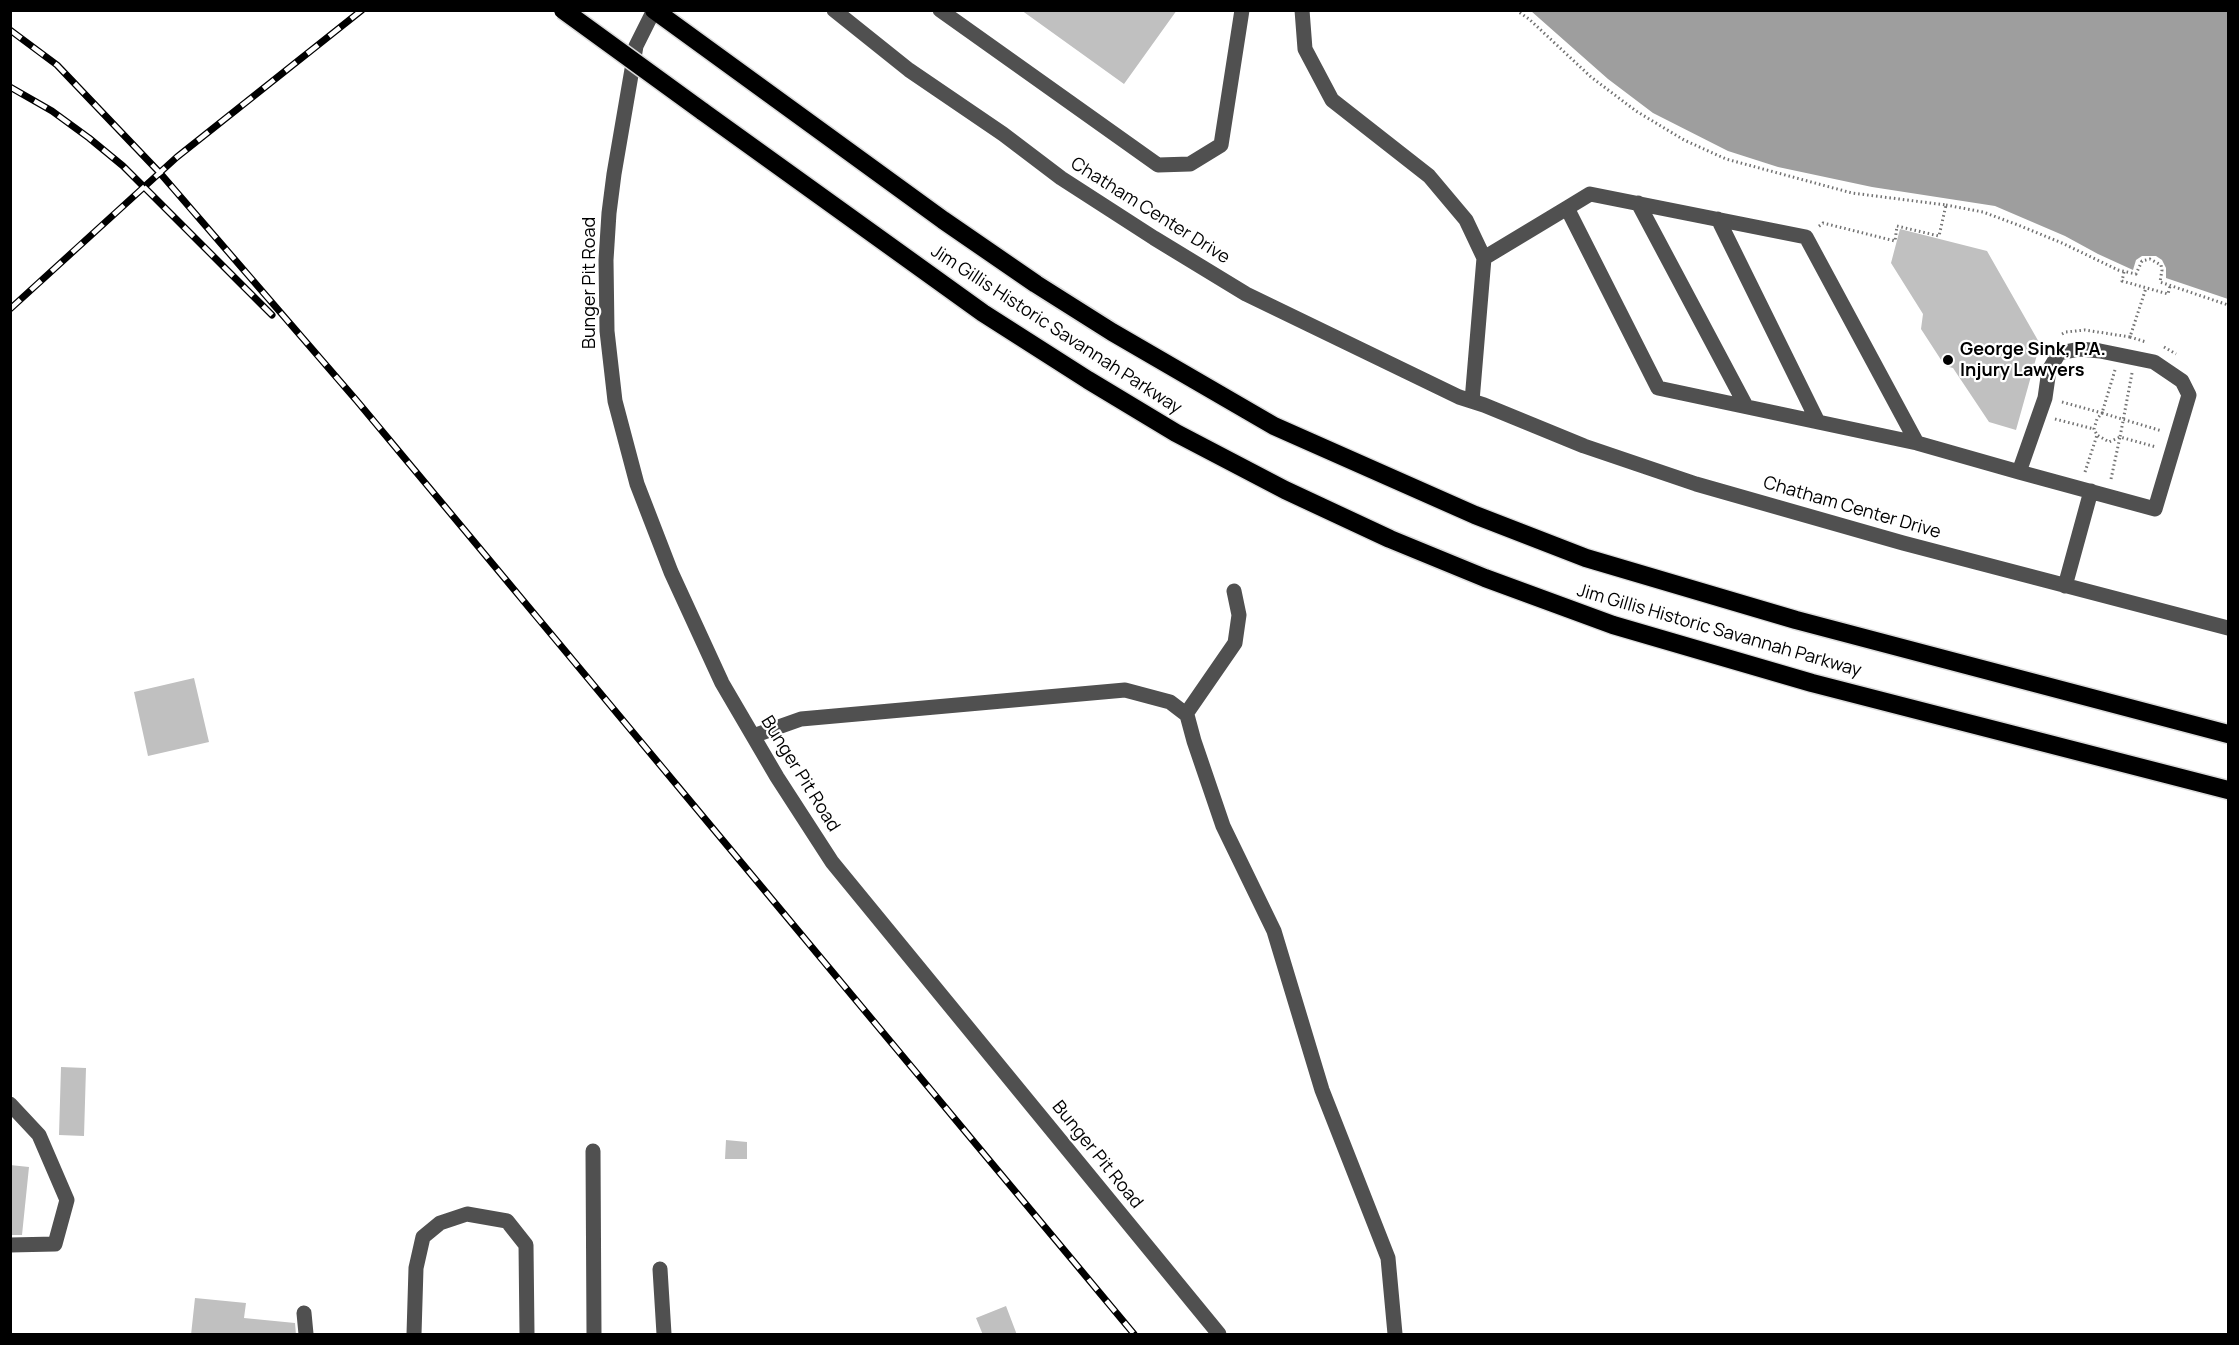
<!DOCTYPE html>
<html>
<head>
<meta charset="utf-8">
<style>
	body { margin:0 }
	#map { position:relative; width:2239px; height:1345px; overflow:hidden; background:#fff; font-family:Manrope,sans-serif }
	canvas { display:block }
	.frame { position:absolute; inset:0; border:12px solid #000; pointer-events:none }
</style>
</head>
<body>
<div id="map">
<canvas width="2239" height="1345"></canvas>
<div class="frame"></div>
</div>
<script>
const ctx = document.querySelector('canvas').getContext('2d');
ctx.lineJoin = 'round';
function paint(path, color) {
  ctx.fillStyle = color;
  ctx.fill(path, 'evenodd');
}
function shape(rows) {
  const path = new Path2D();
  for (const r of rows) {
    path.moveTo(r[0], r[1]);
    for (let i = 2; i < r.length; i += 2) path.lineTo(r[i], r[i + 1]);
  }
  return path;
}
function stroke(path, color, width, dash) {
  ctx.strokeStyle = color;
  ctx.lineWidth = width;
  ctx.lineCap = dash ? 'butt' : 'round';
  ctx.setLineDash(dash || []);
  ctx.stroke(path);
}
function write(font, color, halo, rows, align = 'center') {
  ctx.font = font + ' Manrope,sans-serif';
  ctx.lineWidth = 4.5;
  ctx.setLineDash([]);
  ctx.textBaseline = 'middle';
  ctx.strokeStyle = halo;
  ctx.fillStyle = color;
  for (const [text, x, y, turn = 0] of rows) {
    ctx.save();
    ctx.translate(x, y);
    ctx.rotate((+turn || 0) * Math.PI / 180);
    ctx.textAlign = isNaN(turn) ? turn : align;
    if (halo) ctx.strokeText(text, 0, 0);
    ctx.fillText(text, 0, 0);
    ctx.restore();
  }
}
paint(shape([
	[1531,11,2228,11,2228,299,2166,278,2166,268,2162,260,2156,256,2142,256,2136,260,2133,270,2098,254,2065,236,1995,206,1872,187,1778,167,1728,151,1653,113,1608,79]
]), '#9e9e9e');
paint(shape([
	[1021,10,1177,10,1124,84],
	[1900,229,1987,251,2040,344,2016,430,1989,422,1953,368,1945,366,1921,329,1923,314,1891,263],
	[194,678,209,742,148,756,134,692],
	[61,1067,86,1068,84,1136,59,1135],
	[726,1140,747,1142,747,1159,725,1159],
	[10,1165,29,1167,22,1235,10,1235],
	[195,1298,246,1303,244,1318,295,1323,296,1335,191,1335],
	[1006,1306,1017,1335,983,1335,976,1318]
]), '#c0c0c0');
const highway = shape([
	[654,10,943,220,1036,284,1112,332,1274,426,1475,515,1586,558,1796,620,2228,734],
	[702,111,983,313,1088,380,1176,433,1285,490,1390,539,1485,578,1613,625,1812,683,2228,790]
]);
stroke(highway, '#dbdbdb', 21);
stroke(shape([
	[1516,10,1529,19,1591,77,1636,111,1684,140,1726,159,1852,193,1946,205,1939,236,1897,226,1895,241,1823,223,1818,227],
	[1946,205,1983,212,2018,225,2062,243,2118,270,2136,274,2142,261,2150,259,2161,265,2162,270,2160,282,2228,305],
	[2124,272,2122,281,2168,294,2170,286],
	[2062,334,2066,332,2085,330,2130,337,2146,288],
	[2130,337,2146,342],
	[2164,347,2176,354],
	[2115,370,2102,413,2162,431],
	[2132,373,2120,437,2156,447],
	[2062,402,2102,413,2097,419,2094,429,2097,435,2109,442,2120,437],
	[2055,419,2094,429],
	[2085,472,2097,435],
	[2111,479,2120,437]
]), '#727272', 3, [1.5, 3]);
stroke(shape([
	[654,10,636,46,614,174,609,213,606,260,607,331,615,401,637,484,671,572,722,683,777,777,832,862,1219,1334],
	[834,10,909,70,1003,134,1061,178,1154,238,1246,294,1459,397,1484,405,1584,446,1696,484,1903,543,2228,628],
	[940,10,1158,165,1190,164,1221,145,1242,10],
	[1302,10,1305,49,1332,100,1429,176,1466,220,1484,258,1472,401],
	[1638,203,1746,406],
	[1718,219,1818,422],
	[1484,258,1567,208,1590,194,1806,237,1917,443,1658,388,1567,208],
	[1917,443,2019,472,2155,509,2189,395,2182,381,2154,362,2100,351,2080,349,2059,353,2049,370,2045,398,2019,472],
	[2065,586,2091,491],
	[1186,714,1235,643,1239,615,1234,591],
	[753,736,801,719,1125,690,1170,702,1187,715,1194,741,1223,826,1274,931,1322,1090,1388,1258,1395,1334],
	[10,1104,39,1135,67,1200,55,1244,10,1245],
	[593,1151,594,1334],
	[660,1269,664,1334],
	[304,1313,306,1334],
	[414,1334,416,1268,423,1237,440,1223,467,1214,507,1221,526,1245,527,1334]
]), '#505050', 15);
stroke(highway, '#000', 18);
const rail = shape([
	[10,30,57,65,160,173,357,401,1134,1334],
	[10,87,52,111,89,138,123,166,272,315],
	[10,309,177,157,362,10]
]);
stroke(rail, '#000', 7);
stroke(rail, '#fff', 4.5, [14]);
const highwayBridge = shape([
	[563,10,702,111]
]);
stroke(highwayBridge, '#dbdbdb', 21, []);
stroke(highwayBridge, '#000', 18);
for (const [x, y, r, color] of [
	[1948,360,6,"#000"]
]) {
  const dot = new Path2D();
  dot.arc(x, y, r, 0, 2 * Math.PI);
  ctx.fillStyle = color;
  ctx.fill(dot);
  stroke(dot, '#fff', 2);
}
write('18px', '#000', '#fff', [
	["Chatham Center Drive",1150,211,32],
	["Bunger Pit Road",590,283,-90],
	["Jim Gillis Historic Savannah Parkway",1056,330,33],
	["Chatham Center Drive",1852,508,16],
	["Jim Gillis Historic Savannah Parkway",1719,631,16],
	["Bunger Pit Road",800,774,58],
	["Bunger Pit Road",1097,1155,51]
]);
write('bold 18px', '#000', '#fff', [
	["George Sink, P.A.",1960,350],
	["Injury Lawyers",1960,371]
], 'left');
</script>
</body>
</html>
